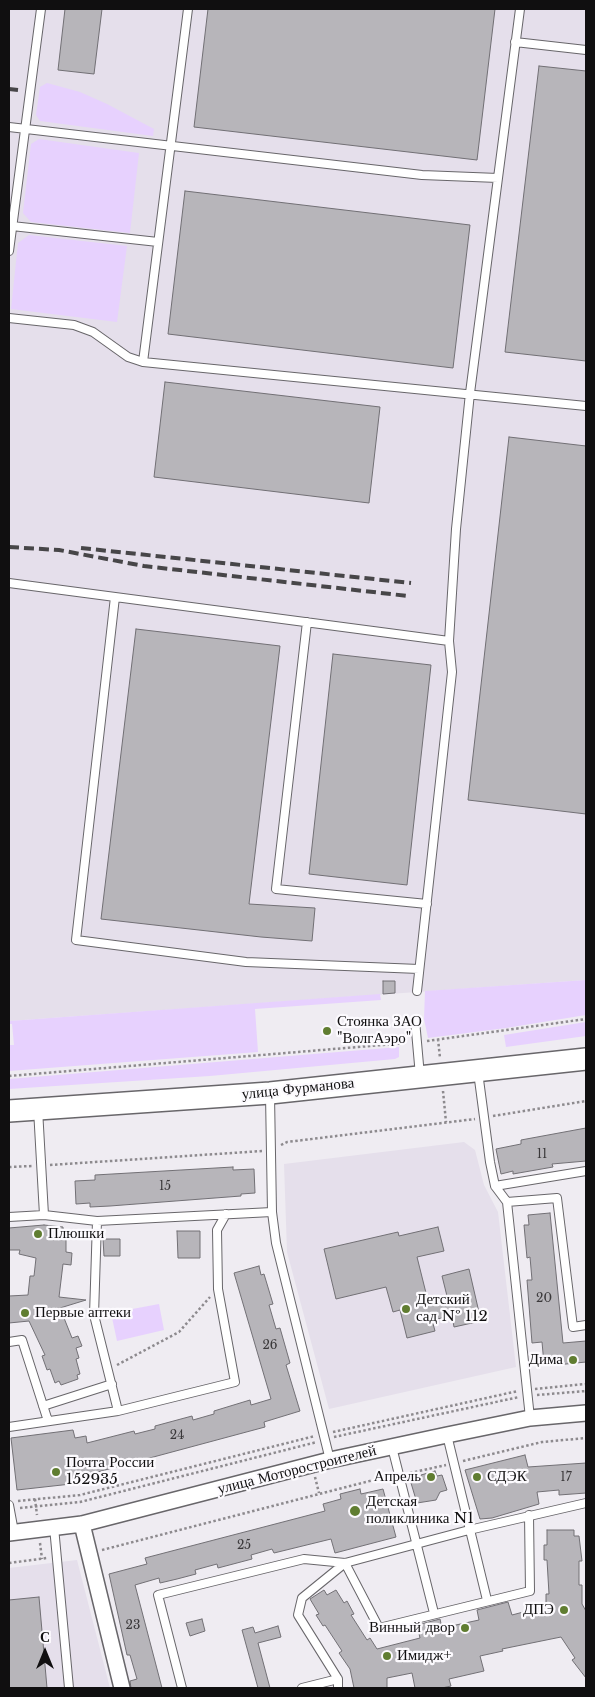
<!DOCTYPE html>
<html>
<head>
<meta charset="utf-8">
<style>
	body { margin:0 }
	#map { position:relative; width:595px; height:1697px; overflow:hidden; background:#efecf2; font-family:"Libre Baskerville",serif }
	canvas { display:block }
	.frame { position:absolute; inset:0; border:10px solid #100f10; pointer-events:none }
	.north { position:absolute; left:20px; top:1627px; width:50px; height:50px; -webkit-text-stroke:4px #fcfafe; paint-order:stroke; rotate:0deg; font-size:14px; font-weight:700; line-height:20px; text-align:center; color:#100f10 }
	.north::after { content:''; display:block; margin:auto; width:18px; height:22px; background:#100f10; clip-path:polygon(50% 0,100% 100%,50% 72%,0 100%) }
</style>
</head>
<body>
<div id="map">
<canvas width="595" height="1697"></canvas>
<div class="frame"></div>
<div class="north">С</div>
</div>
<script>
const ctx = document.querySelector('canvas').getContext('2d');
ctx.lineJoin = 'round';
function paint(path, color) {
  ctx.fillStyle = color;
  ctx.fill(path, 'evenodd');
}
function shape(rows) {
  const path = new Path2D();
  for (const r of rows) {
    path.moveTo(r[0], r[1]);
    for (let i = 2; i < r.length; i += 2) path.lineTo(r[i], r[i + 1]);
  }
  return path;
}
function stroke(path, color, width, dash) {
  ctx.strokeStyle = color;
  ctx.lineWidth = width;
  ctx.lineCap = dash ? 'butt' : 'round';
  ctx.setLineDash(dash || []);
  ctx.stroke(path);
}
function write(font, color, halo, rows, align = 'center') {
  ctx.font = font + ' "Libre Baskerville",serif';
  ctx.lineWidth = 4.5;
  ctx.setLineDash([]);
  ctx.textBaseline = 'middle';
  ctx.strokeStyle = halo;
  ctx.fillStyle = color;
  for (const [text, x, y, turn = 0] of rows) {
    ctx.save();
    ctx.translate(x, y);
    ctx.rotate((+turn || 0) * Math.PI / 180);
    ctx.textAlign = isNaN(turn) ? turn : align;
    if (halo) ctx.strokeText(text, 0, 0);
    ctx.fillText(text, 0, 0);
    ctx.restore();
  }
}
paint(shape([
	[9,9,586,9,586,980,9,1021],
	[464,1142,475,1150,484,1185,498,1212,516,1367,329,1409,287,1252,284,1164],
	[77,1560,110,1688,9,1688,9,1568]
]), '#e5dfeb');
paint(shape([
	[47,83,80,92,107,104,154,129,153,136,40,121,36,115,40,87],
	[39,139,139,153,130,233,31,222,23,213,31,144],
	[29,235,127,246,117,322,11,309,18,243],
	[586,980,586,1015,506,1028,428,1038,424,1019,425,991],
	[380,994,381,1000,255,1009,258,1052,9,1071,9,1045,14,1045,12,1024,9,1024,9,1021],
	[586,1022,586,1036,506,1047,504,1035],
	[399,1047,399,1057,395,1059,210,1076,9,1089,9,1079],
	[159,1304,164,1330,117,1341,111,1313]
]), '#e7d1fe');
const building = shape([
	[65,9,102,9,94,74,58,70,65,9],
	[208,9,495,9,477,160,194,127,208,9],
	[539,66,586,71,586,361,505,352,539,66],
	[185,191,470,225,453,368,168,334,185,191],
	[165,382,380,407,369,503,154,477,165,382],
	[509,437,586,446,586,814,468,800,509,437],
	[136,629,280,646,249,904,315,908,312,941,261,937,101,919,136,629],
	[333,654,431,665,407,885,309,874,333,654],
	[383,981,395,981,395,993,383,994,383,981],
	[586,1128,586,1161,552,1164,553,1167,513,1174,513,1171,501,1174,496,1149,521,1144,521,1140,586,1128],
	[233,1167,233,1170,254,1169,255,1193,241,1194,241,1196,110,1206,90,1207,90,1203,76,1204,75,1181,95,1180,95,1175,233,1167],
	[550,1213,563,1343,586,1341,586,1362,556,1365,555,1363,544,1364,542,1342,532,1343,527,1280,532,1280,530,1257,527,1258,524,1225,529,1225,528,1215,550,1213],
	[44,1225,63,1227,63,1229,66,1230,66,1252,72,1253,71,1265,63,1264,59,1297,86,1300,60,1308,72,1338,78,1336,82,1346,76,1348,79,1358,76,1359,80,1374,77,1375,78,1379,61,1385,59,1381,55,1383,50,1369,47,1370,42,1356,45,1355,29,1321,9,1323,9,1296,28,1295,30,1276,34,1276,36,1258,19,1254,20,1250,9,1250,9,1228,44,1225],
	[438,1227,444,1251,417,1257,428,1301,447,1296,442,1276,469,1269,481,1321,454,1327,452,1316,432,1320,435,1331,407,1338,400,1310,393,1312,386,1287,336,1299,324,1249,398,1232,399,1236,438,1227],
	[177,1231,200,1231,200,1258,178,1258,177,1231],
	[103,1239,120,1239,120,1256,104,1256,103,1239],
	[259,1266,261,1275,264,1274,273,1304,269,1305,276,1329,280,1328,290,1363,286,1365,300,1411,264,1422,265,1427,79,1477,80,1483,17,1490,11,1438,73,1430,75,1438,86,1436,87,1443,134,1431,135,1434,155,1429,155,1426,192,1416,193,1420,214,1414,214,1411,250,1400,251,1405,271,1399,234,1273,259,1266],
	[525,1455,528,1467,586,1463,586,1493,559,1495,559,1490,537,1492,539,1504,492,1518,480,1519,465,1470,525,1455],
	[435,1471,437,1476,442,1475,447,1490,440,1492,436,1500,417,1503,411,1483,422,1480,421,1475,435,1471],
	[360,1489,361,1494,383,1489,396,1537,335,1553,331,1539,274,1553,272,1549,251,1555,252,1559,218,1568,217,1564,195,1570,196,1574,177,1579,160,1583,159,1578,135,1585,162,1688,131,1688,130,1681,137,1679,130,1655,127,1655,109,1574,147,1564,145,1558,325,1511,323,1504,341,1499,340,1494,360,1489],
	[547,1530,574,1530,574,1536,579,1536,582,1561,579,1561,579,1585,582,1585,582,1604,586,1611,586,1678,572,1660,575,1658,561,1637,502,1649,503,1651,480,1656,484,1671,449,1679,451,1686,442,1688,415,1688,412,1673,387,1678,387,1688,354,1688,350,1669,339,1653,342,1651,325,1625,323,1626,316,1615,319,1614,310,1599,324,1590,327,1595,336,1590,344,1603,347,1601,354,1614,351,1615,367,1640,370,1638,377,1649,420,1638,417,1625,440,1619,442,1628,479,1620,477,1610,508,1602,512,1615,546,1606,546,1594,549,1594,547,1560,544,1560,544,1545,547,1545,547,1530],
	[39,1597,47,1688,9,1688,9,1600,39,1597],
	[202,1619,205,1631,190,1636,186,1623,202,1619],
	[278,1626,281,1637,258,1643,270,1688,258,1688,242,1630,253,1627,255,1633,278,1626]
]);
paint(building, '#b7b5ba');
stroke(building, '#727075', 1);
const lane = shape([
	[515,42,586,50],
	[9,127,422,175,498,178],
	[12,226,158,242],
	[9,251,41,9],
	[9,318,74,325,93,332,128,357,143,362,586,406],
	[143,362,188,9],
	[9,583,449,641],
	[115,597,76,940,246,962,419,969],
	[307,622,276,889,427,904],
	[417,991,452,672,449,641,456,529,470,393,520,9],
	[415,1020,420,1076],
	[478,1072,490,1162,495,1186,507,1202,530,1418],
	[270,1095,272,1212,276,1243,330,1460],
	[38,1109,44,1215],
	[495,1186,586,1171],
	[507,1202,557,1198,573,1327,586,1325],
	[9,1217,44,1215,97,1221,272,1212],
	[97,1221,94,1315,118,1411],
	[9,1342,22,1340,48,1421],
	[43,1406,112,1384],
	[9,1427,118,1411,235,1382,218,1289,217,1230,226,1214],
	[447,1435,487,1600],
	[392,1447,434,1613],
	[9,1505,14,1532],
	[54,1527,69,1688],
	[182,1688,158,1595,304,1559,345,1563,469,1530,586,1503],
	[302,1688,338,1679],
	[338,1688,338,1679,298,1615,302,1598,345,1563,379,1628,530,1591,529,1515]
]);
const street = shape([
	[82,1524,122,1688],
	[9,1533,82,1524,330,1460,447,1435,530,1418,586,1413]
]);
const secondary = shape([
	[9,1111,270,1093,586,1059]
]);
stroke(lane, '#68666a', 10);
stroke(street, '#68666a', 18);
stroke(secondary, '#68666a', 24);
stroke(shape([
	[438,1039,440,1058],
	[427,1041,586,1019],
	[9,1076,406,1043],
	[443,1091,446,1122],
	[493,1116,586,1101],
	[281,1145,287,1142,475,1119],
	[50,1165,262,1151],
	[9,1167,32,1166],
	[117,1365,179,1332,210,1297],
	[535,1389,586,1384],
	[537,1395,586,1391],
	[333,1432,518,1391],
	[334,1437,519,1397],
	[463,1461,542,1442,586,1438],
	[410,1473,446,1465],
	[315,1477,319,1493],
	[35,1499,37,1515],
	[18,1501,80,1495,315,1436],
	[20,1508,80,1502,317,1442],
	[40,1543,42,1559],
	[102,1550,389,1476],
	[9,1563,47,1558]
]), '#8d8a8e', 2.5, [2.5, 2.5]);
stroke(lane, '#fff', 8);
stroke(street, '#fff', 15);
stroke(secondary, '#fff', 21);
stroke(shape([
	[9,89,18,90],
	[9,547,59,550,144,566,408,596],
	[81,548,411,583]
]), '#474648', 4, [10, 5]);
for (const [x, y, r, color] of [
	[327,1031,5,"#607d31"],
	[38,1234,5,"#607d31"],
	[406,1309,5,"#607d31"],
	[25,1313,5,"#607d31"],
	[573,1360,5,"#607d31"],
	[56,1472,5,"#607d31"],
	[431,1477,5,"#607d31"],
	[477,1477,5,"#607d31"],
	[355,1511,6,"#607d31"],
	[564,1610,5,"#607d31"],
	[465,1628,5,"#607d31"],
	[387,1656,5,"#607d31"]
]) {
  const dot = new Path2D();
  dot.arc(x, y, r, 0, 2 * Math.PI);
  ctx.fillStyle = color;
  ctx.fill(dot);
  stroke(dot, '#fcfafe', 2);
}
write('12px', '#3a383a', null, [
	["11",542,1155],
	["15",165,1187],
	["20",544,1299],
	["26",270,1346],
	["24",177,1436],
	["17",566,1478],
	["25",244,1546],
	["23",133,1626]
]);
write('15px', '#100f10', '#fcfafe', [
	["Стоянка ЗАО",337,1022],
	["\"ВолгАэро\"",337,1039],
	["Плюшки",48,1234],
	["Детский",416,1300],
	["сад № 112",416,1317],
	["Первые аптеки",35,1313],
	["Дима",563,1360,"right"],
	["Почта России",66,1463],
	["152935",66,1480],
	["Апрель",421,1477,"right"],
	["СДЭК",487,1477],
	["Детская",366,1502],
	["поликлиника N1",366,1519],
	["ДПЭ",554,1610,"right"],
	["Винный двор",455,1628,"right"],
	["Имидж+",397,1656]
], 'left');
write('15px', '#100f10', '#fcfafe', [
	["улица Фурманова",298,1089,-6],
	["улица Моторостроителей",297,1470,-14]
]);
</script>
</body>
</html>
